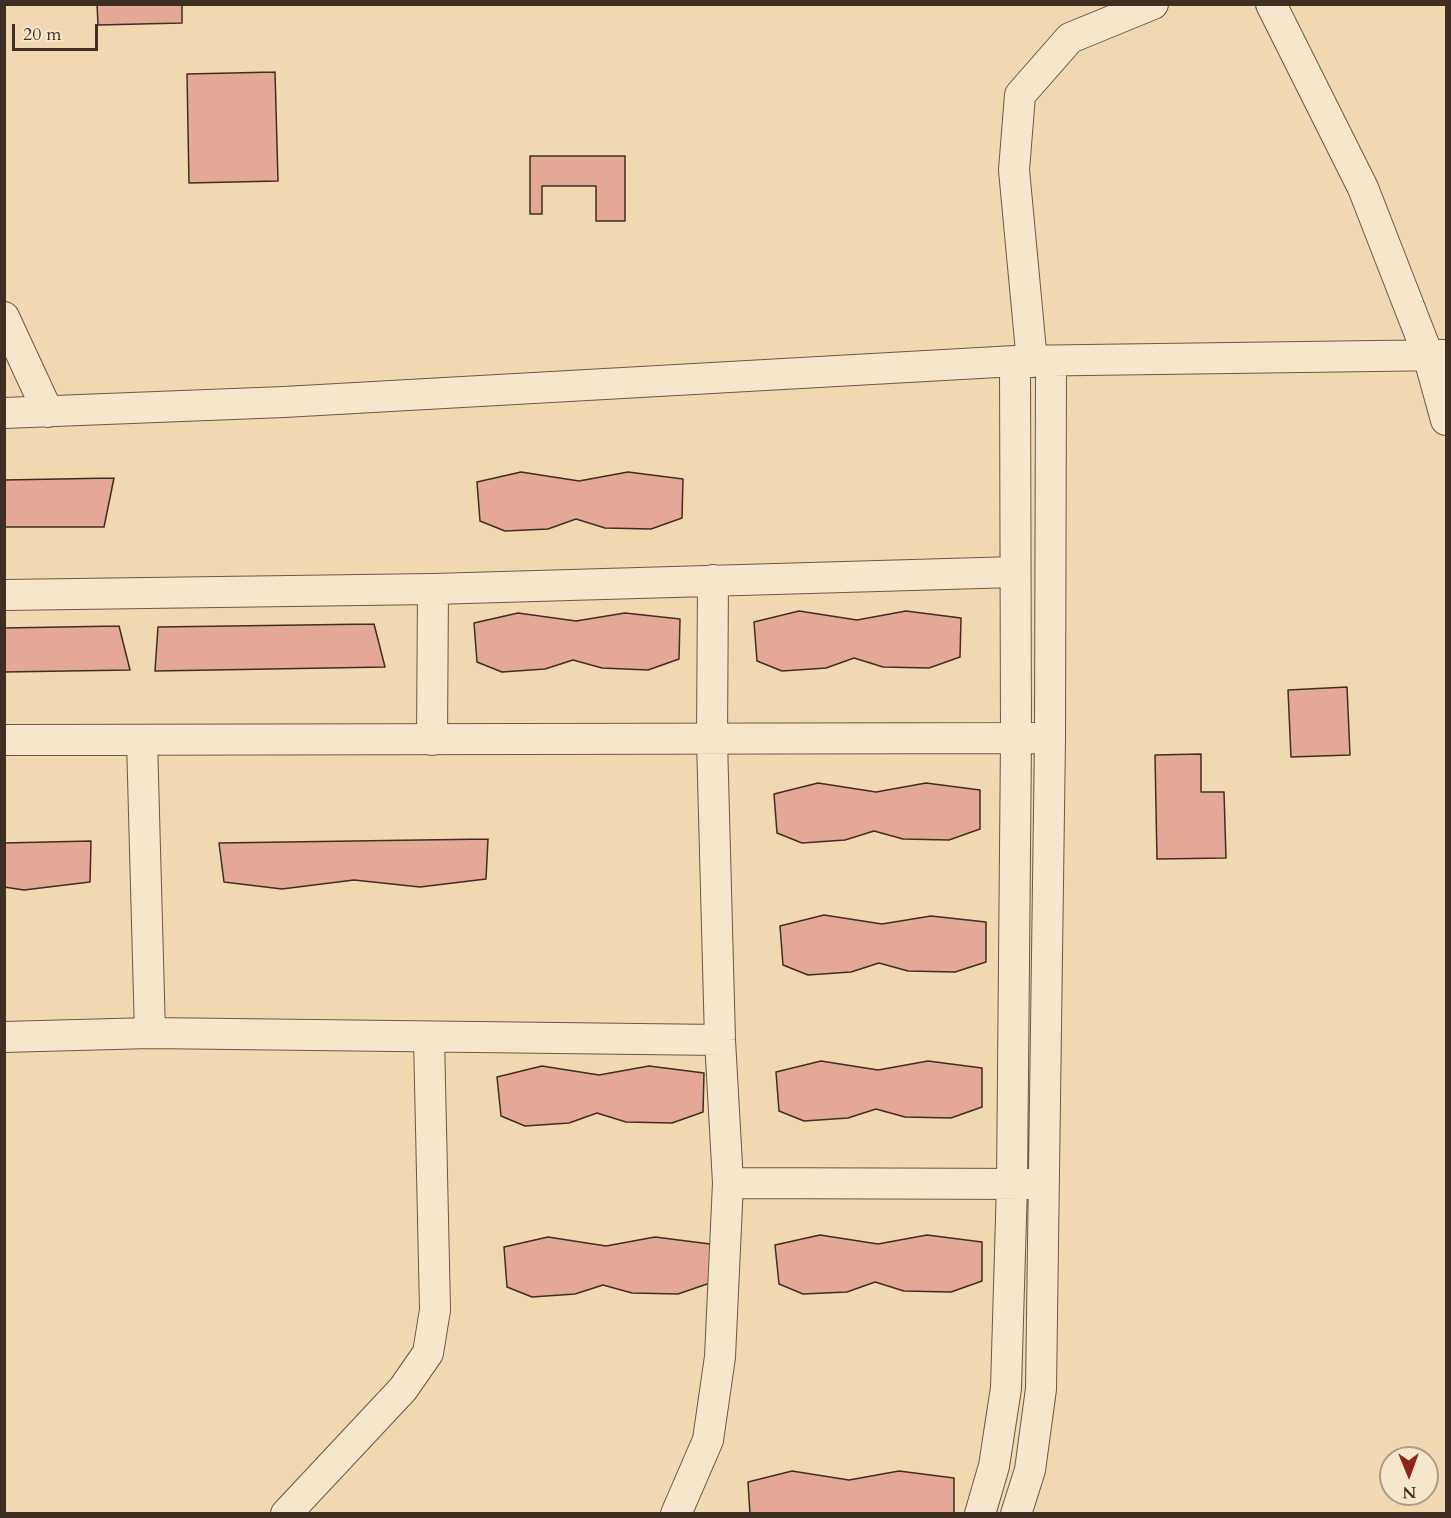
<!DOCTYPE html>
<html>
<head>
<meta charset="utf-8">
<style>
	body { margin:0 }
	#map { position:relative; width:1451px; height:1518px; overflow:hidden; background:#f0d8b1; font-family:Cardo,serif }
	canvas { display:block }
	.frame { position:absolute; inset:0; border:6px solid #3f2e22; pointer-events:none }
	.north { position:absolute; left:1379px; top:1446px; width:60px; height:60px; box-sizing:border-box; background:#f5e6cc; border:2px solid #ac9c88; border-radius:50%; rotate:179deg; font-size:16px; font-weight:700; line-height:24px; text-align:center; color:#3f2e22 }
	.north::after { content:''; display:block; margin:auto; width:21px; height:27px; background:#8f2418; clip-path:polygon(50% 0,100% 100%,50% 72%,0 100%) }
	.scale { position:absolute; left:12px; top:24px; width:86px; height:27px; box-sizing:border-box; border:3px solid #3f2e22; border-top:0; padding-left:8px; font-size:18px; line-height:21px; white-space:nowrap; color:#3f2e22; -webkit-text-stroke:4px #f5e6cc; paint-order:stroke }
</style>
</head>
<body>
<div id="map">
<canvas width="1451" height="1518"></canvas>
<div class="frame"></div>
<div class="north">N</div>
<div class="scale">20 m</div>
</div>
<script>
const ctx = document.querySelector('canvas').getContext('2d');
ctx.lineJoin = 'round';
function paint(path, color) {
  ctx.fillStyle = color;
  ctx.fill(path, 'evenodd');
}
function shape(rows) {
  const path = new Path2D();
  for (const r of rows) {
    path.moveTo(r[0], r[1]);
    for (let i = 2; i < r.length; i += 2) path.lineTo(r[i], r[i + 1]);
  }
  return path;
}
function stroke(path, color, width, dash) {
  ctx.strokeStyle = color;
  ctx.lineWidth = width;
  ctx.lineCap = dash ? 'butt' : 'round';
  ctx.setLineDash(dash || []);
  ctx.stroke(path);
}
const building = shape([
	[97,4,182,4,182,23,98,25,97,4],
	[275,72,278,181,189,183,187,74,275,72],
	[530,156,625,156,625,221,596,221,596,186,542,186,542,214,530,214,530,156],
	[521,472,579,481,628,472,683,479,682,518,651,529,605,528,576,519,548,529,505,531,480,521,477,482,521,472],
	[114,478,104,527,4,527,4,480,114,478],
	[799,611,857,620,906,611,961,618,960,657,929,668,883,667,854,658,826,668,782,671,757,661,754,622,799,611],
	[518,613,576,621,625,613,680,619,679,659,648,670,602,668,573,660,545,669,502,672,477,662,474,623,518,613],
	[374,624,385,667,155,671,158,627,374,624],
	[119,626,130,670,4,672,4,628,119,626],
	[1347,687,1350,755,1291,757,1288,690,1347,687],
	[1201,754,1201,792,1224,792,1226,858,1157,859,1155,755,1201,754],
	[818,783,876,792,926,783,980,790,980,829,949,840,903,839,874,831,845,840,802,843,777,833,774,794,818,783],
	[488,839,486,879,420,887,354,880,282,889,224,882,219,843,488,839],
	[91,841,90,882,24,890,4,887,4,843,91,841],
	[824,915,882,924,931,916,986,922,986,962,955,972,908,971,879,963,851,972,808,975,783,965,780,926,824,915],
	[821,1061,878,1070,928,1061,982,1068,982,1107,951,1118,905,1117,876,1109,848,1118,804,1121,779,1111,776,1072,821,1061],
	[542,1066,599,1075,649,1066,704,1073,703,1112,672,1123,626,1122,597,1113,569,1123,525,1126,501,1116,497,1077,542,1066],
	[820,1235,878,1244,927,1235,982,1242,982,1281,951,1292,904,1291,875,1282,847,1292,803,1294,779,1284,775,1245,820,1235],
	[548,1237,606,1246,655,1237,710,1244,710,1283,678,1294,632,1293,603,1285,575,1294,532,1297,507,1287,504,1247,548,1237],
	[792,1471,849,1480,899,1471,954,1478,954,1514,750,1514,748,1482,792,1471]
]);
paint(building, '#e5a896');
stroke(building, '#3f2e22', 1.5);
const street = shape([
	[1271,4,1363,188,1428,355,1446,420],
	[4,317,48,412],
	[1032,362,1014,170,1020,95,1070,38,1153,4],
	[4,413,284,402,1015,361,1446,355],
	[4,595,433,589,1015,572],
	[4,740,1035,738],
	[142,740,150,1033],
	[432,740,433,589],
	[4,1037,150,1033,720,1040],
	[728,1183,1031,1184],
	[286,1514,403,1389,428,1353,435,1310,429,1037],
	[676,1514,708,1440,720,1357,728,1183,720,1040,712,740,713,580],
	[980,1514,994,1466,1006,1388,1012,1184,1016,738,1015,361],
	[1016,1514,1030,1470,1041,1389,1050,738,1051,362]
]);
stroke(street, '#6b5846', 32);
stroke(street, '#f5e6cc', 30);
</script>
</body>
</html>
